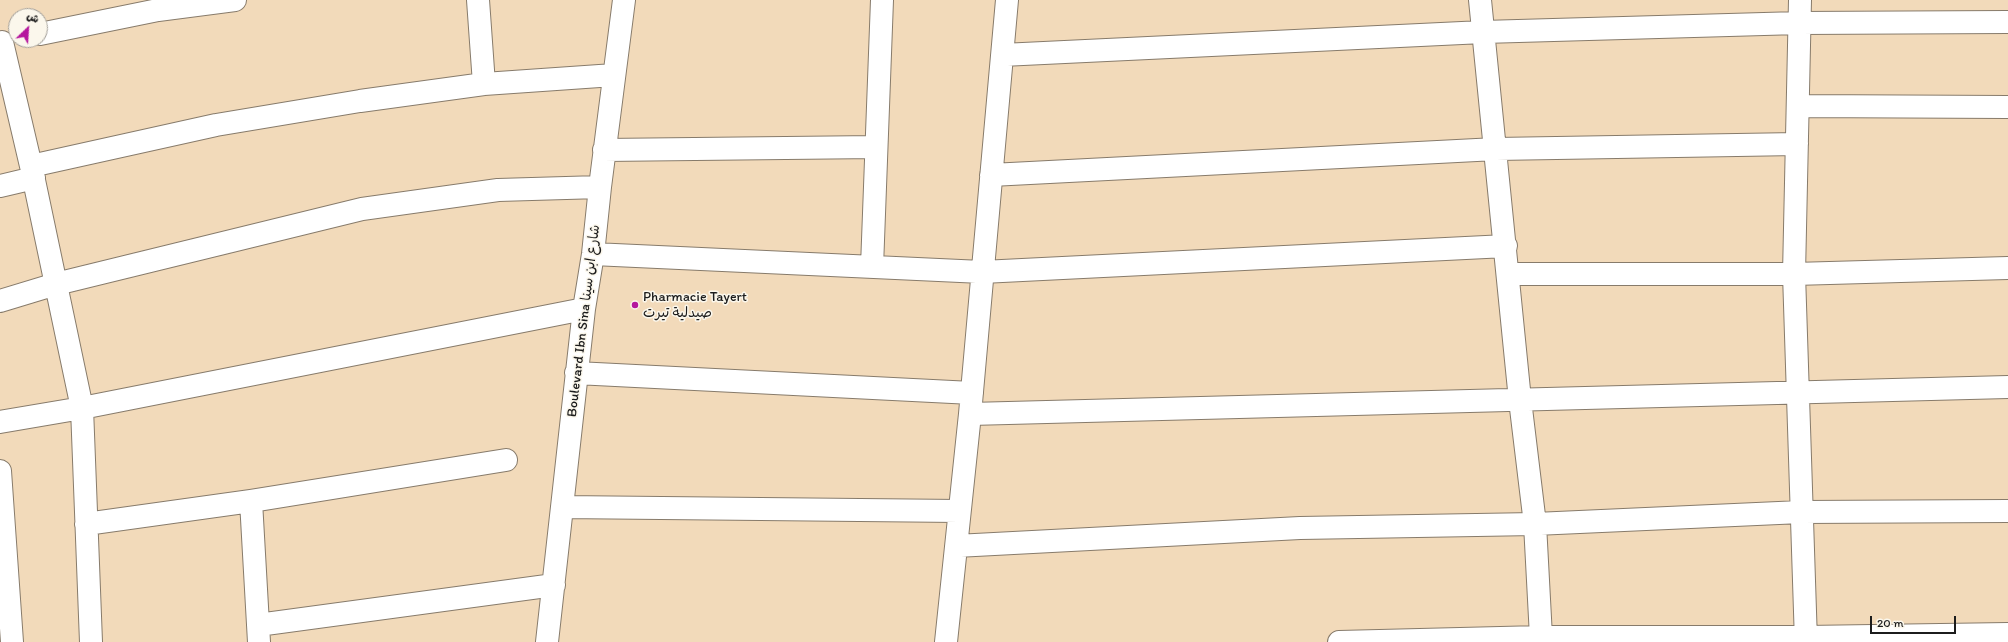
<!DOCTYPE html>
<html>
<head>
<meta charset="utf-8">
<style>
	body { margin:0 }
	#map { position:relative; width:2008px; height:642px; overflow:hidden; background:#f2daba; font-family:Itim,"Playpen Sans Arabic",sans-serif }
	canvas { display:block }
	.north { position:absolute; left:8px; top:8px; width:40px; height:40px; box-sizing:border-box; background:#fbf7ec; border:1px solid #a29f99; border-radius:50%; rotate:25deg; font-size:11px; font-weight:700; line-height:16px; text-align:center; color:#1c1c1c }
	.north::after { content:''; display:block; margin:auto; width:14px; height:18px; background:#b5179e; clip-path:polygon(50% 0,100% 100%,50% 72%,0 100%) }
	.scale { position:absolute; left:1870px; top:616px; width:86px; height:18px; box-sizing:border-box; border:2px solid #1c1c1c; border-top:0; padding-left:5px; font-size:12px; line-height:14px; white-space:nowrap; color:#1c1c1c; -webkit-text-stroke:3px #fbf7ec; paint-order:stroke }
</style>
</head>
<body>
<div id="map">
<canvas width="2008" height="642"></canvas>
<div class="north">ش</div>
<div class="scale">20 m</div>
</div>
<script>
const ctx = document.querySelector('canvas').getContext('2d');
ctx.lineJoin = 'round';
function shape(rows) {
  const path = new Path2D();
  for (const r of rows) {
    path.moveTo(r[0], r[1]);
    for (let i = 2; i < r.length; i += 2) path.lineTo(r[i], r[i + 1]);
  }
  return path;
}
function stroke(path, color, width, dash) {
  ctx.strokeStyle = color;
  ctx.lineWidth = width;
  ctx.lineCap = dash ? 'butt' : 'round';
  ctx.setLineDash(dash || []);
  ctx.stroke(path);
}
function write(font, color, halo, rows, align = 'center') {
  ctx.font = font + ' Itim,"Playpen Sans Arabic",sans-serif';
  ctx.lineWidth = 3;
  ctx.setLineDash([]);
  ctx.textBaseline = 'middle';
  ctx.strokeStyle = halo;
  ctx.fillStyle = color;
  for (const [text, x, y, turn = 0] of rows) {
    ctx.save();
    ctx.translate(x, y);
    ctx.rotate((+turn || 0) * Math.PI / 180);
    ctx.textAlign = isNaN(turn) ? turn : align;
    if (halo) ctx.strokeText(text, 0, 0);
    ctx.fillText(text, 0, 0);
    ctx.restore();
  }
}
const street = shape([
	[478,0,484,84],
	[1480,0,1520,400,1535,524,1541,637],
	[1800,0,1794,274,1806,642],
	[40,34,158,10,235,0],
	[2,42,31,166,82,408,91,642],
	[1002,55,1483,32,1799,23,2008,22],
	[1798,106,2008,107],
	[604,150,876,147],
	[31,166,216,125,360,101,484,84,614,75],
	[991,175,1496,149,1797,144],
	[0,186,34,178],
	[593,254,982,272,1506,246],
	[872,267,882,0],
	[1508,274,1794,274,2008,268],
	[0,301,56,284,362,209,498,190,600,187],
	[576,373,972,393],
	[970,414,2008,387],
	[0,422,82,408,584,309],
	[0,471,12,642],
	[251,501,259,642],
	[562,507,959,511],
	[86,524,251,501,506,460],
	[956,546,1300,528,1535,524,1801,512,2008,511],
	[258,625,554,585],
	[547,642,584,309,593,254,600,187,624,0],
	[946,642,970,414,1007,0],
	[1339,642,1541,637,1806,637,2008,634]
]);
stroke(street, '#877b6b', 24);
stroke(street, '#fff', 22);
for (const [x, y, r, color] of [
	[635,305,4,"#b5179e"]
]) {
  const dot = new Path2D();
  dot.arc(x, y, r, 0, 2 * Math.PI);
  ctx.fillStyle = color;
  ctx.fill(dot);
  stroke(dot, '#fbf7ec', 1.5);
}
write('14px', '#1c1c1c', '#fbf7ec', [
	["Pharmacie Tayert",643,297],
	["صيدلية تيرت",643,313]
], 'left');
write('14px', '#1c1c1c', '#fbf7ec', [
	["Boulevard Ibn Sina شارع ابن سينا",584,321,-83]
]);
</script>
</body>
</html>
